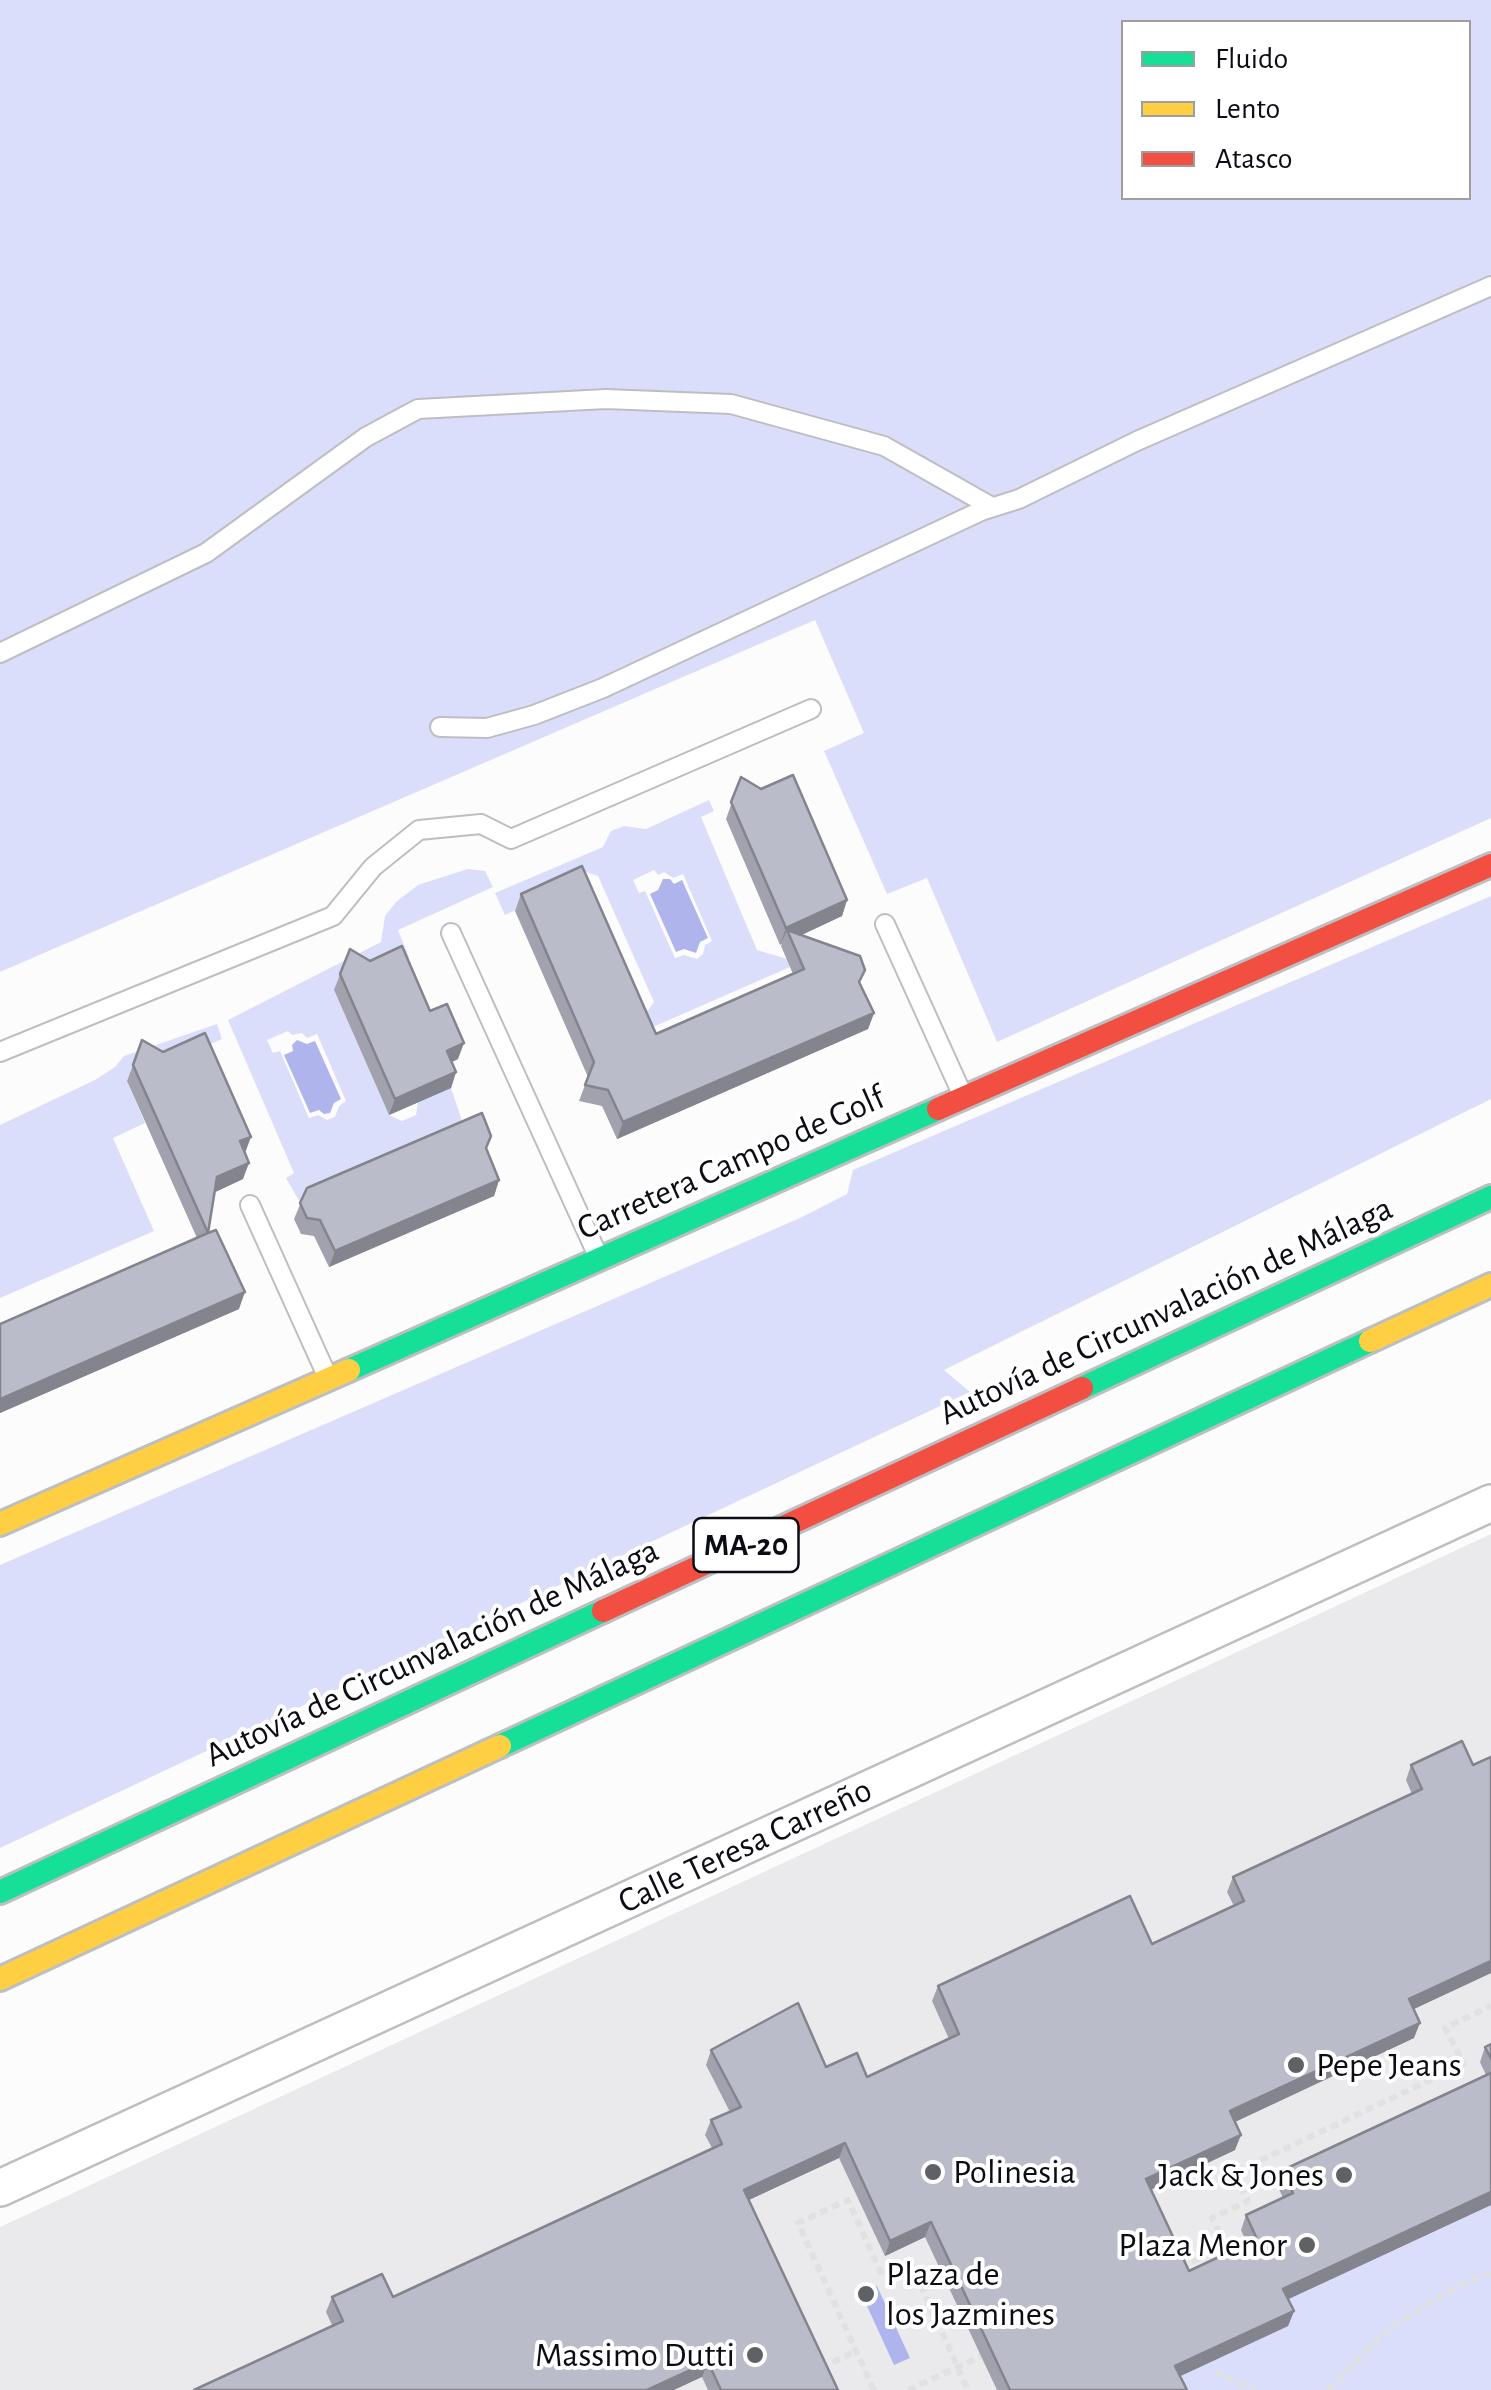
<!DOCTYPE html>
<html>
<head>
<meta charset="utf-8">
<style>
	body { margin:0 }
	#map { position:relative; width:1491px; height:2390px; overflow:hidden; background:#fcfcfc; font-family:"Alegreya Sans",sans-serif }
	canvas { display:block }
	.legend { position:absolute; left:1121px; top:20px; width:350px; height:180px; box-sizing:border-box; background:#fff; border:2px solid #9e9ea1; margin:0; padding:12px 18px; list-style:none; font-size:30px; color:#0c0d14 }
	.legend li { display:flex; align-items:center; gap:20px; height:50px }
	.legend b { width:50px; border:2px solid #9e9ea1 }
</style>
</head>
<body>
<div id="map">
<canvas width="1491" height="2390"></canvas>
<ul class="legend">
<li><b style="height:12px;background:#16e098"></b>Fluido</li>
<li><b style="height:12px;background:#ffcf43"></b>Lento</li>
<li><b style="height:12px;background:#f24e42"></b>Atasco</li>
</ul>
</div>
<script>
const ctx = document.querySelector('canvas').getContext('2d');
ctx.lineJoin = 'round';
function paint(path, color) {
  ctx.fillStyle = color;
  ctx.fill(path, 'evenodd');
}
function shape(rows) {
  const path = new Path2D();
  for (const r of rows) {
    path.moveTo(r[0], r[1]);
    for (let i = 2; i < r.length; i += 2) path.lineTo(r[i], r[i + 1]);
  }
  return path;
}
function stroke(path, color, width, dash) {
  ctx.strokeStyle = color;
  ctx.lineWidth = width;
  ctx.lineCap = dash ? 'butt' : 'round';
  ctx.setLineDash(dash || []);
  ctx.stroke(path);
}
function write(font, color, halo, rows, align = 'center') {
  ctx.font = font + ' "Alegreya Sans",sans-serif';
  ctx.lineWidth = 8;
  ctx.setLineDash([]);
  ctx.textBaseline = 'middle';
  ctx.strokeStyle = halo;
  ctx.fillStyle = color;
  for (const [text, x, y, turn = 0] of rows) {
    ctx.save();
    ctx.translate(x, y);
    ctx.rotate((+turn || 0) * Math.PI / 180);
    ctx.textAlign = isNaN(turn) ? turn : align;
    if (halo) ctx.strokeText(text, 0, 0);
    ctx.fillText(text, 0, 0);
    ctx.restore();
  }
}
paint(shape([
	[1491,1534,1491,2390,0,2390,0,2227]
]), '#eaeaed');
paint(shape([
	[0,0,1491,0,1491,818,997,1042,927,878,887,894,824,751,864,733,815,620,0,972],
	[1124,22,1468,22,1468,198,1124,198],
	[709,800,714,811,701,817,757,950,787,959,790,967,628,1038,654,1002,598,876,583,871,547,896,505,915,495,893,603,847,611,831,624,826,646,829],
	[654,870,658,875,664,872,673,878,683,874,712,941,705,945,703,954,697,959,684,955,675,958,645,891,639,893,633,880],
	[468,869,485,871,493,887,398,930,409,957,334,990,389,1115,402,1121,416,1115,418,1102,451,1088,466,1133,301,1204,286,1178,294,1173,228,1020,381,942,385,916,396,902,418,885],
	[288,1031,292,1035,302,1033,307,1038,317,1034,346,1101,339,1106,335,1117,327,1120,318,1115,309,1118,280,1051,273,1053,267,1040],
	[1491,896,1491,1099,944,1370,970,1392,0,1848,0,1565,800,1218,847,1194,853,1170],
	[217,1024,222,1039,157,1068,132,1067,127,1081,145,1123,113,1138,154,1231,0,1298,0,1125,95,1080,115,1067,124,1056],
	[1491,2204,1491,2390,1174,2390,1170,2381,1287,2326,1278,2304]
]), '#dbdefb');
paint(shape([
	[663,879,670,879,674,884,682,880,708,938,700,942,696,953,684,949,676,952,650,894,658,890],
	[297,1040,307,1044,315,1041,341,1099,334,1103,330,1113,324,1114,319,1110,310,1113,284,1055,293,1051,292,1045],
	[877,2286,910,2358,894,2365,861,2293]
]), '#b0b4ed');
const lane = shape([
	[0,653,206,553,366,437,418,409,606,399,731,404,884,446,992,507],
	[440,727,487,728,534,715,603,688,981,511,1019,499,1137,441,1491,286],
	[885,924,963,1096],
	[451,933,598,1256],
	[0,1052,333,916,373,867,419,830,481,824,511,839,811,709],
	[250,1205,328,1378]
]);
const street = shape([
	[0,2188,1491,1503]
]);
const fast = shape([
	[349,1370,938,1109],
	[1082,1388,1491,1197],
	[500,1746,1370,1341],
	[0,1892,603,1611]
]);
const slow = shape([
	[1370,1341,1491,1285],
	[0,1524,349,1370],
	[0,1979,500,1746]
]);
const jam = shape([
	[938,1109,1491,865],
	[603,1611,1082,1388]
]);
stroke(lane, '#bdbec2', 22);
stroke(street, '#bdbec2', 40);
stroke(fast, '#bdbec2', 28);
stroke(slow, '#bdbec2', 28);
stroke(jam, '#bdbec2', 28);
stroke(shape([
	[1180,2267,1226,2246,1212,2218,1248,2201,1234,2173,1464,2064,1445,2028,1491,2006],
	[821,2368,856,2351],
	[1215,2372,1255,2390],
	[874,2390,798,2223,848,2200,882,2275,910,2262,968,2390],
	[908,2390,986,2354],
	[1328,2390,1386,2331,1459,2285,1491,2273]
]), '#e1e1e2', 6, [8, 5]);
stroke(lane, '#fff', 18);
stroke(street, '#fff', 35);
stroke(fast, '#16e098', 22);
stroke(slow, '#ffcf43', 22);
stroke(jam, '#f24e42', 22);
paint(shape([
	[741,777,847,900,842,916,801,935,860,984,874,1013,868,1029,617,1139,602,1106,579,1101,588,1077,515,911,521,894,656,1034,793,974,781,946,782,944,780,945,726,819],
	[350,949,430,1011,458,1059,452,1062,456,1072,451,1088,389,1115,334,990],
	[142,1040,245,1153,243,1179,215,1192,208,1233,239,1309,0,1413,0,1324,197,1238,127,1081],
	[486,1149,499,1180,494,1196,329,1267,314,1236,301,1234,294,1219,307,1188],
	[1491,1757,1491,1973,1414,2009,1414,2038,1235,2122,1235,2150,1151,2190,1189,2271,1247,2244,1241,2230,1246,2215,1283,2198,1277,2185,1283,2170,1486,2075,1480,2062,1485,2047,1491,2044,1491,2205,1288,2299,1294,2311,1288,2326,1180,2376,1187,2390,997,2390,925,2237,885,2256,839,2158,749,2200,838,2390,708,2390,702,2377,332,2325,326,2312,332,2297,393,2297,712,2148,705,2135,711,2120,730,2112,706,2065,711,2050,826,2067,867,2077,949,2039,932,2001,938,1986,1152,1944,1234,1906,1227,1892,1233,1877,1412,1794,1406,1780,1411,1765,1473,1765]
]), '#a1a2ae');
paint(shape([
	[847,900,842,916,791,940,787,930,780,945,786,928],
	[874,1013,868,1029,617,1139,623,1122],
	[464,1043,458,1059,441,1067,447,1051],
	[456,1072,451,1088,389,1115,395,1099],
	[251,1137,245,1153,240,1141],
	[249,1163,243,1179,211,1194,217,1177],
	[499,1180,494,1196,329,1267,335,1251],
	[245,1292,239,1309,0,1413,0,1399],
	[1491,1961,1491,1973,1403,2014,1409,1999],
	[1420,2023,1414,2038,1224,2127,1230,2111],
	[1241,2135,1235,2150,1141,2194,1146,2179],
	[845,2143,839,2158,738,2205,744,2190],
	[1491,2192,1491,2205,1278,2304,1283,2289],
	[931,2222,925,2237,885,2256,890,2241],
	[1294,2311,1288,2326,1170,2381,1175,2366],
	[708,2362,702,2377,674,2390,647,2390]
]), '#83848d');
const building = shape([
	[793,775,847,900,786,928,731,802,741,777,761,789,793,775],
	[582,866,656,1034,804,969,787,930,860,956,865,970,859,982,874,1013,623,1122,608,1090,585,1085,594,1062,521,894,582,866],
	[402,946,430,1011,447,1004,464,1043,447,1051,456,1072,395,1099,340,974,350,949,370,961,402,946],
	[205,1033,251,1137,240,1141,249,1163,217,1177,208,1233,216,1230,245,1292,0,1399,0,1324,208,1233,133,1065,142,1040,163,1052,205,1033],
	[482,1113,491,1136,486,1148,499,1180,335,1251,320,1220,307,1218,300,1203,307,1188,482,1113],
	[1462,1741,1473,1765,1491,1757,1491,1961,1409,1999,1420,2023,1230,2111,1241,2135,1146,2179,1189,2271,1257,2239,1246,2215,1293,2193,1283,2170,1491,2073,1491,2192,1283,2289,1294,2311,1175,2366,1187,2390,1010,2390,931,2222,890,2241,845,2143,744,2190,838,2390,721,2390,708,2362,647,2390,194,2390,343,2321,332,2297,382,2274,393,2297,722,2144,711,2120,741,2107,711,2050,798,2003,826,2067,857,2053,867,2077,959,2034,938,1986,1130,1896,1152,1944,1244,1901,1233,1877,1422,1789,1411,1765,1462,1741],
	[1491,2044,1491,2059,1485,2047,1491,2044]
]);
paint(building, '#bbbcca');
stroke(building, '#83848d', 2.5);
for (const [x, y, r, color] of [
	[1296,2065,10,"#606165"],
	[933,2172,10,"#606165"],
	[1344,2175,10,"#606165"],
	[1307,2245,10,"#606165"],
	[866,2294,10,"#606165"],
	[755,2355,10,"#606165"]
]) {
  const dot = new Path2D();
  dot.arc(x, y, r, 0, 2 * Math.PI);
  ctx.fillStyle = color;
  ctx.fill(dot);
  stroke(dot, '#fff', 4);
}
for (const [x, y, w] of [
	[746,1545,105]
]) {
  const box = new Path2D();
  box.roundRect(x - w / 2, y - 27, w, 54, 8);
  ctx.fillStyle = '#fff';
  ctx.fill(box);
  stroke(box, '#0c0d14', 2.5);
}
write('bold 32px', '#0c0d14', null, [
	["MA-20",746,1545]
]);
write('35px', '#0c0d14', '#fff', [
	["Carretera Campo de Golf",731,1163,-24],
	["Autovía de Circunvalación de Málaga",1166,1311,-25],
	["Autovía de Circunvalación de Málaga",432,1653,-25],
	["Calle Teresa Carreño",745,1846,-25]
]);
write('35px', '#0c0d14', '#fff', [
	["Pepe Jeans",1316,2065],
	["Polinesia",953,2172],
	["Jack & Jones",1324,2175,"right"],
	["Plaza Menor",1287,2245,"right"],
	["Plaza de",886,2274],
	["los Jazmines",886,2314],
	["Massimo Dutti",735,2355,"right"]
], 'left');
</script>
</body>
</html>
